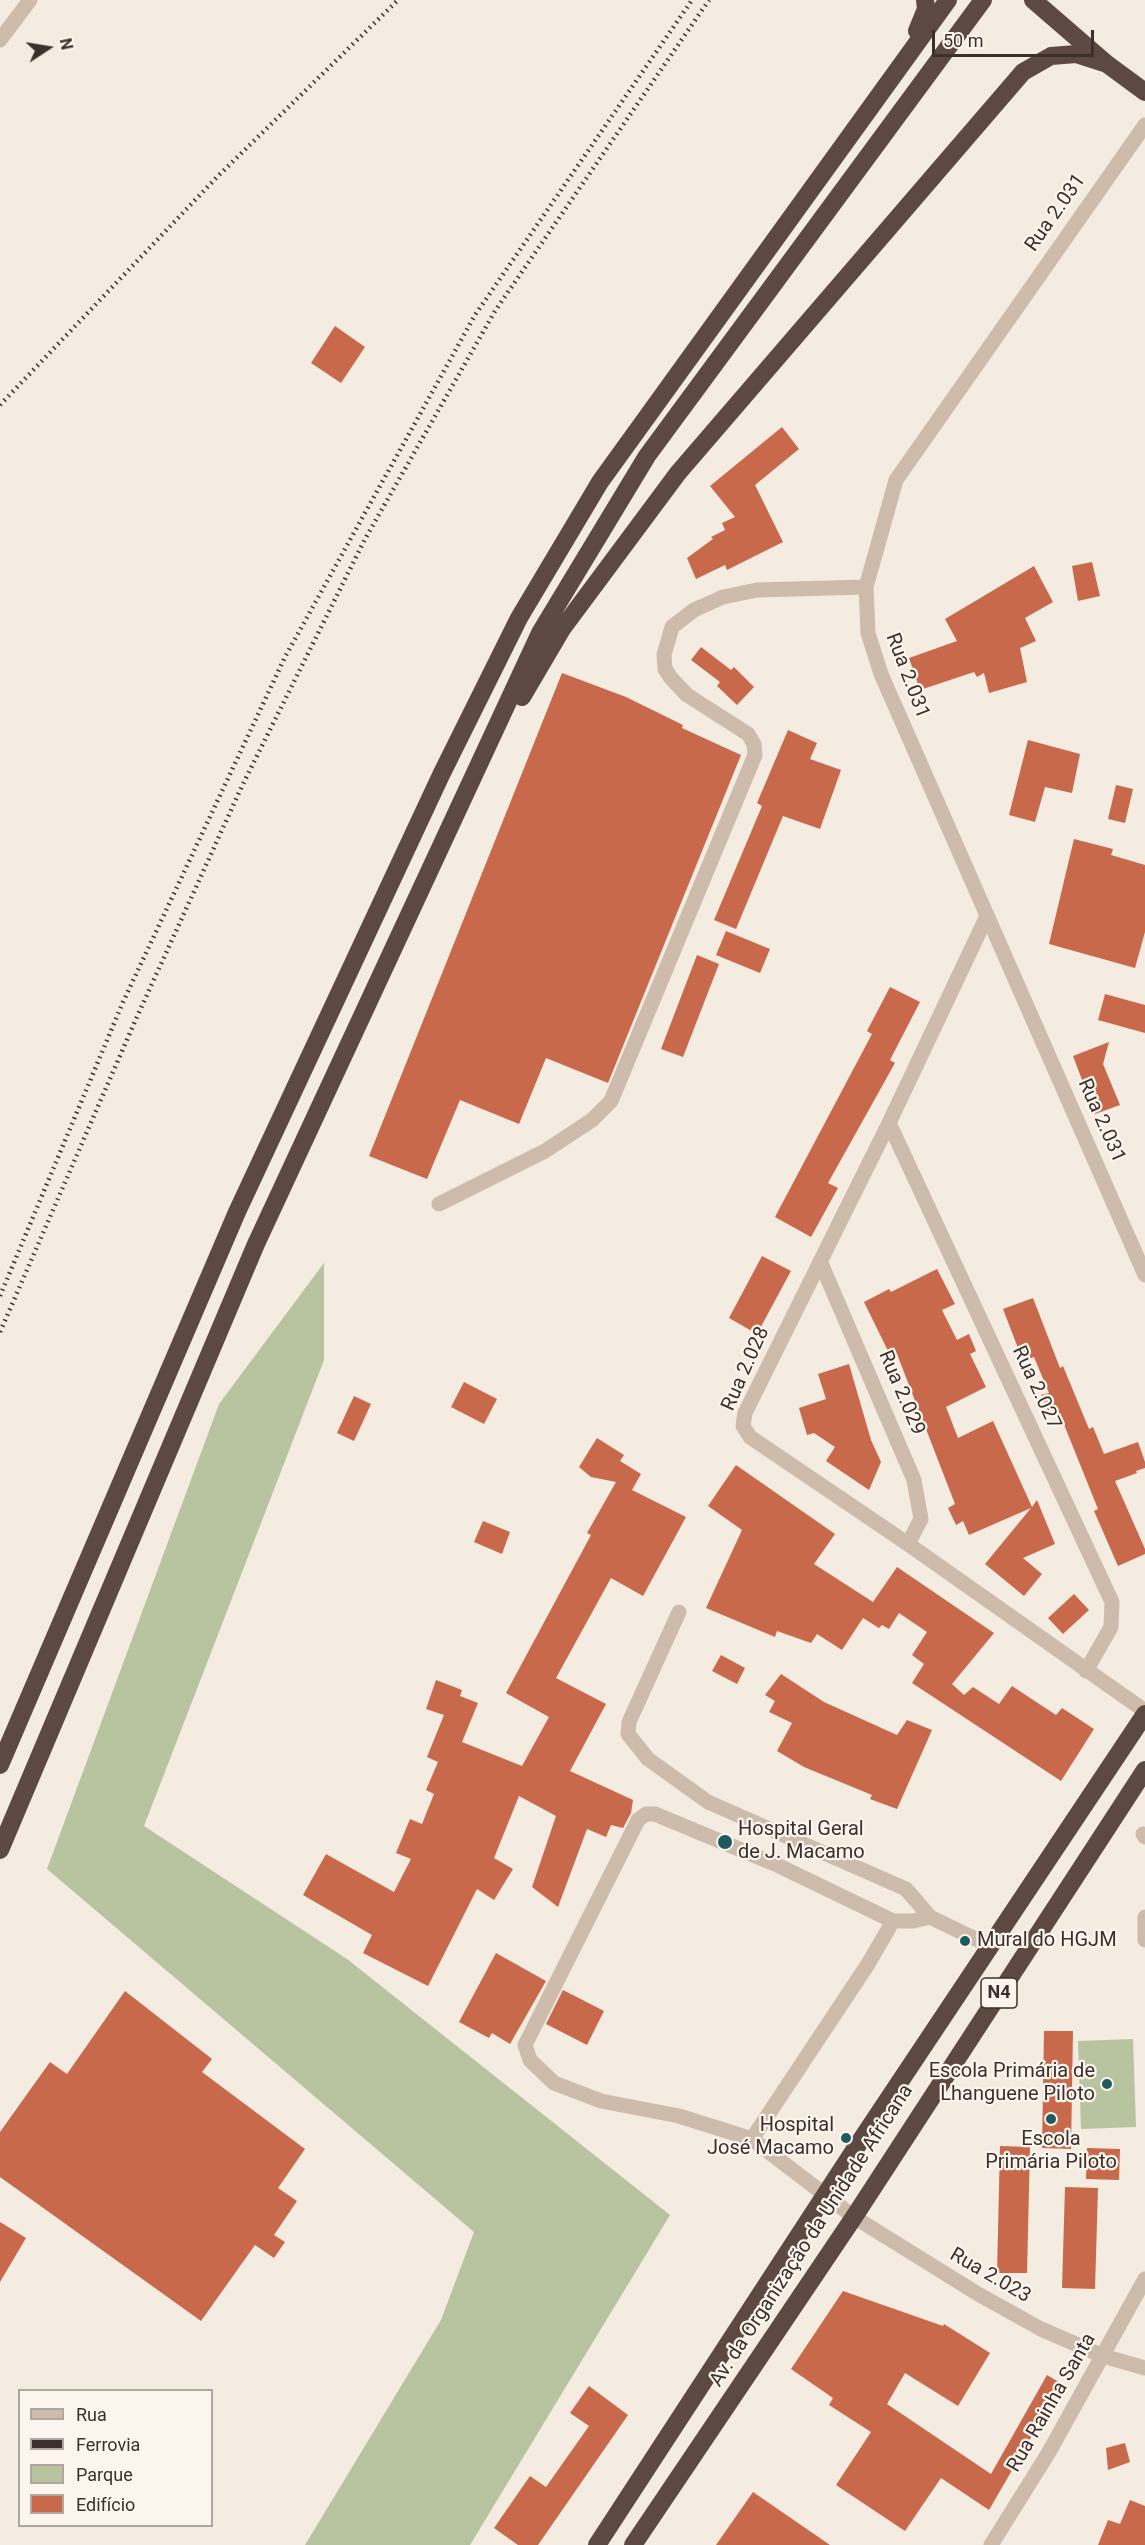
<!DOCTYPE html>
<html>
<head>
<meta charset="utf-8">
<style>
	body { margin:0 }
	#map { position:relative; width:1145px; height:2545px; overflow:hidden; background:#f4ebe1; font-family:Roboto,sans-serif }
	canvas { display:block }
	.legend { position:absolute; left:18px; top:2389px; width:195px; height:138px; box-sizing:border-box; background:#fbf5ee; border:2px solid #aea6a0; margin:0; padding:8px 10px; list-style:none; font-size:18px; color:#3b302b }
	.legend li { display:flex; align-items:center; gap:12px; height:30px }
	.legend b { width:30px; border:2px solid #aea6a0 }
	.north { position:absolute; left:18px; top:18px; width:60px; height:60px; -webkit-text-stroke:4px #fbf5ee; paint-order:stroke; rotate:78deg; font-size:16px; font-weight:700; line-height:24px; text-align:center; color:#3b302b }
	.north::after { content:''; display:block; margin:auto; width:21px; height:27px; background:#3b302b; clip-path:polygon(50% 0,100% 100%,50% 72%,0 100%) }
	.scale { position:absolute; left:932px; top:30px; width:162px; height:27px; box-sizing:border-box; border:3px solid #3b302b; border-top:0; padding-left:8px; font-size:18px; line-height:21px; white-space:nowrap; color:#3b302b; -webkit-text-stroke:4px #fbf5ee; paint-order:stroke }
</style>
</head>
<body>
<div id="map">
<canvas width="1145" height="2545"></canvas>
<ul class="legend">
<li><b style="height:8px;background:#cdbbac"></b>Rua</li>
<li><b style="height:8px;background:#3b302b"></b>Ferrovia</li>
<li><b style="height:16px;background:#b8c4a0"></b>Parque</li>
<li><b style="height:16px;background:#c8694b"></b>Edifício</li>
</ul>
<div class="north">N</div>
<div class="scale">50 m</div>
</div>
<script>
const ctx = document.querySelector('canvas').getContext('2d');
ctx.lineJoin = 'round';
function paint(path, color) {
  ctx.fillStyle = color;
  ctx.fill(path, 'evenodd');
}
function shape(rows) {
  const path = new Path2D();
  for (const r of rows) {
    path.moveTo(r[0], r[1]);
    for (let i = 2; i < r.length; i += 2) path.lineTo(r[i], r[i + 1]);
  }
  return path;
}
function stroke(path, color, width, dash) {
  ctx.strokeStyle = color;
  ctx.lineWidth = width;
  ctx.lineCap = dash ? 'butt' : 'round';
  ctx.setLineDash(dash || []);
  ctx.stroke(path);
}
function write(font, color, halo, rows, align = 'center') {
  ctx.font = font + ' Roboto,sans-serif';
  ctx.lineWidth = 4.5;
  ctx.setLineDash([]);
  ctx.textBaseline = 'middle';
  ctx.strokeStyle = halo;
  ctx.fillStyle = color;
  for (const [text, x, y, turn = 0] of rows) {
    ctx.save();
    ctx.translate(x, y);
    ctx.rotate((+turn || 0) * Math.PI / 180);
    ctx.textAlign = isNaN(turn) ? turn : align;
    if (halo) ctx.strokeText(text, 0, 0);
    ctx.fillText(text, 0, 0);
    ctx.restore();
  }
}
paint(shape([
	[324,1263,324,1360,144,1826,347,1959,670,2215,470,2545,305,2545,441,2320,474,2232,47,1869,219,1404],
	[1133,2039,1136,2127,1081,2129,1078,2041]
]), '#b8c4a0');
paint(shape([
	[335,326,365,347,341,383,311,363],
	[782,427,799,449,755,485,783,542,727,570,725,565,696,579,687,558,713,539,711,537,725,530,722,523,735,517,710,486],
	[1092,562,1100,596,1078,601,1072,566],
	[1034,566,1053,602,1025,618,1036,641,1020,648,1027,682,989,693,984,673,977,677,974,672,920,690,909,658,957,641,945,619],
	[701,647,731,670,734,667,754,687,737,705,717,686,720,682,691,660],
	[562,673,626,697,683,725,682,728,741,755,608,1083,546,1058,519,1124,460,1100,427,1179,369,1156],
	[788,730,817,743,810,759,841,770,820,829,783,816,736,929,714,920,762,806,757,803],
	[1028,740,1080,754,1072,793,1045,787,1035,822,1009,815],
	[1116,785,1133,789,1125,823,1108,819],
	[1074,839,1113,849,1111,855,1145,865,1145,932,1135,968,1049,944],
	[726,931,770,949,760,973,716,955],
	[697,955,719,964,683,1057,661,1049],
	[890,987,920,1002,890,1060,895,1063,828,1183,838,1188,811,1237,775,1217,872,1034,867,1031],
	[1105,994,1145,1005,1145,1033,1098,1020],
	[1109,1042,1103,1064,1120,1105,1095,1114,1073,1056],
	[762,1256,791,1271,757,1334,729,1318],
	[937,1269,955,1304,942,1310,957,1340,969,1334,976,1351,970,1354,986,1387,946,1407,958,1438,993,1421,1032,1507,1037,1500,1055,1544,1023,1558,1042,1574,1024,1596,985,1564,1031,1508,969,1535,963,1521,956,1525,948,1508,955,1504,897,1354,891,1357,864,1302,889,1289,891,1292],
	[1033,1298,1060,1368,1063,1366,1089,1429,1093,1427,1104,1454,1138,1442,1145,1462,1145,1468,1136,1471,1137,1473,1115,1481,1145,1549,1145,1554,1118,1566,1094,1511,1098,1509,1063,1422,1055,1408,1048,1411,1041,1395,1049,1393,1034,1357,1023,1361,1003,1309],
	[849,1364,871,1440,881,1462,869,1490,826,1461,835,1447,814,1433,807,1435,799,1408,826,1399,818,1374],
	[464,1382,497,1399,484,1424,451,1407],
	[354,1396,371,1404,354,1441,337,1433],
	[597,1438,624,1455,620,1461,641,1474,632,1490,686,1517,643,1596,611,1578,556,1678,606,1704,570,1771,633,1800,631,1813,623,1828,611,1825,606,1837,587,1829,558,1907,532,1887,556,1816,519,1796,494,1858,513,1869,494,1900,477,1889,428,1986,363,1953,372,1935,303,1895,326,1854,394,1892,411,1859,396,1853,410,1819,422,1824,434,1794,426,1790,438,1762,427,1757,444,1715,426,1709,436,1680,462,1690,460,1696,478,1703,462,1742,522,1766,549,1717,506,1693,591,1535,587,1533,616,1482,591,1477,579,1467],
	[736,1465,835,1534,814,1564,873,1602,897,1567,994,1633,952,1684,964,1695,973,1687,999,1704,1012,1686,1056,1715,1062,1708,1094,1729,1061,1781,912,1683,924,1664,912,1655,927,1632,899,1613,889,1629,882,1625,879,1628,863,1618,842,1650,817,1634,811,1643,777,1631,775,1637,706,1608,742,1530,708,1506],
	[483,1521,510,1532,502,1554,474,1542],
	[1074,1594,1089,1610,1063,1634,1048,1618],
	[721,1655,745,1668,737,1684,712,1671],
	[781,1674,824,1702,897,1735,907,1720,932,1730,897,1809,870,1799,872,1795,804,1767,777,1751,792,1723,769,1712,775,1701,765,1695],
	[496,1953,546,1981,510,2044,492,2033,489,2038,459,2022],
	[563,1990,604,2011,587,2045,546,2024],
	[125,1991,212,2059,202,2072,305,2149,278,2188,297,2201,274,2235,285,2242,274,2258,255,2245,201,2321,0,2177,0,2132,50,2062,67,2074],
	[1044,2031,1073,2031,1071,2149,1042,2148],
	[1000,2146,1030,2147,1027,2273,997,2273],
	[1087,2148,1120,2149,1119,2180,1086,2179],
	[1065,2187,1098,2188,1095,2289,1062,2288],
	[0,2222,26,2238,0,2282],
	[843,2291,943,2326,944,2324,990,2353,958,2406,905,2373,887,2404,991,2474,1047,2375,1062,2384,989,2510,941,2478,905,2531,836,2485,871,2432,829,2405,833,2398,791,2369],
	[589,2386,628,2415,538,2545,518,2545,494,2528,530,2476,546,2487,589,2426,570,2413],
	[1125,2443,1130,2462,1108,2470,1106,2448],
	[753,2492,830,2545,716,2545],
	[1130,2500,1145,2506,1145,2545,1098,2545,1108,2520,1120,2524]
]), '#c8694b');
stroke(shape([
	[0,40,30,0],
	[1145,125,896,480,866,587,868,633,881,674,1145,1275],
	[987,916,889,1123,745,1413,743,1426,750,1437,908,1544,1145,1711],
	[889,1123,1112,1602,1111,1627,1086,1671],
	[439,1204,545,1151,592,1120,611,1101,755,755,754,744,748,734,687,695,671,678,665,669,664,655,672,627,694,610,723,597,757,590,866,587],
	[820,1261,914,1480,921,1519,908,1544],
	[679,1612,629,1722,628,1734,648,1759,708,1802,906,1889,930,1917,990,1946],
	[1143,1834,1145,1837],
	[930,1917,913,1921,893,1921,775,1864,655,1814,646,1814,638,1820,525,2045,530,2060,554,2083,601,2101,679,2116,752,2139,854,2217,978,2294,1041,2329,1103,2356,1145,2368],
	[1145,1917,1145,1940],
	[752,2139,868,1964,893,1921],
	[991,2545,1049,2452,1145,2279]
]), '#cdbbac', 15);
stroke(shape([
	[1033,0,1107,64,1145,92],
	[917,31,926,9,925,0],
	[522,697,562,629,678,473,1023,72,1051,56,1076,54,1107,64],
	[0,1765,237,1212,441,775,519,618,600,482,948,0],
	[0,1850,256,1244,540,633,647,456,983,0],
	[597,2545,859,2143,1145,1714],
	[633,2545,854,2217,1145,1770]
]), '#5c4a42', 18);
stroke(shape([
	[0,405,217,177,398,0],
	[0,1296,123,1002,285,657,475,315,692,0],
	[0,1332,136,1019,242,786,365,539,495,311,709,0]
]), '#3b302b', 4.5, [1.5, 4.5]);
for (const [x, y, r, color] of [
	[725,1842,8,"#1f5a5e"],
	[965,1941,6,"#1f5a5e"],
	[1107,2084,6,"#1f5a5e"],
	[1051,2119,6,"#1f5a5e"],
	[846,2138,6,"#1f5a5e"]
]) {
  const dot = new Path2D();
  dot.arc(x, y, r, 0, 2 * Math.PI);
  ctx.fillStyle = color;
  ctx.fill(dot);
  stroke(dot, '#fbf5ee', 2);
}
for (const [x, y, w] of [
	[999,1993,36]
]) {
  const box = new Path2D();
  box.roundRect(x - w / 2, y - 15, w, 30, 4.5);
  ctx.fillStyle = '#fbf5ee';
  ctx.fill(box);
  stroke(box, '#3b302b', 1.5);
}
write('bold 18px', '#3b302b', null, [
	["N4",999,1993]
]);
write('20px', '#3b302b', '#fbf5ee', [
	["Rua 2.031",1056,213,-55],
	["Rua 2.031",907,676,69],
	["Rua 2.031",1101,1121,66],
	["Rua 2.028",746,1369,-66],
	["Rua 2.027",1036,1388,65],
	["Rua 2.029",901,1393,67],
	["Av. da Organização da Unidade Africana",812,2236,-57],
	["Rua 2.023",990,2276,30],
	["Rua Rainha Santa",1052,2403,-60]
]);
write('20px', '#3b302b', '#fbf5ee', [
	["Hospital Geral",738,1830],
	["de J. Macamo",738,1853],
	["Mural do HGJM",977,1941],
	["Escola Primária de",1095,2072,"right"],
	["Lhanguene Piloto",1095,2095,"right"],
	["Hospital",834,2126,"right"],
	["José Macamo",834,2149,"right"],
	["Escola",1051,2140,"center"],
	["Primária Piloto",1051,2163,"center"]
], 'left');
</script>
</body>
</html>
